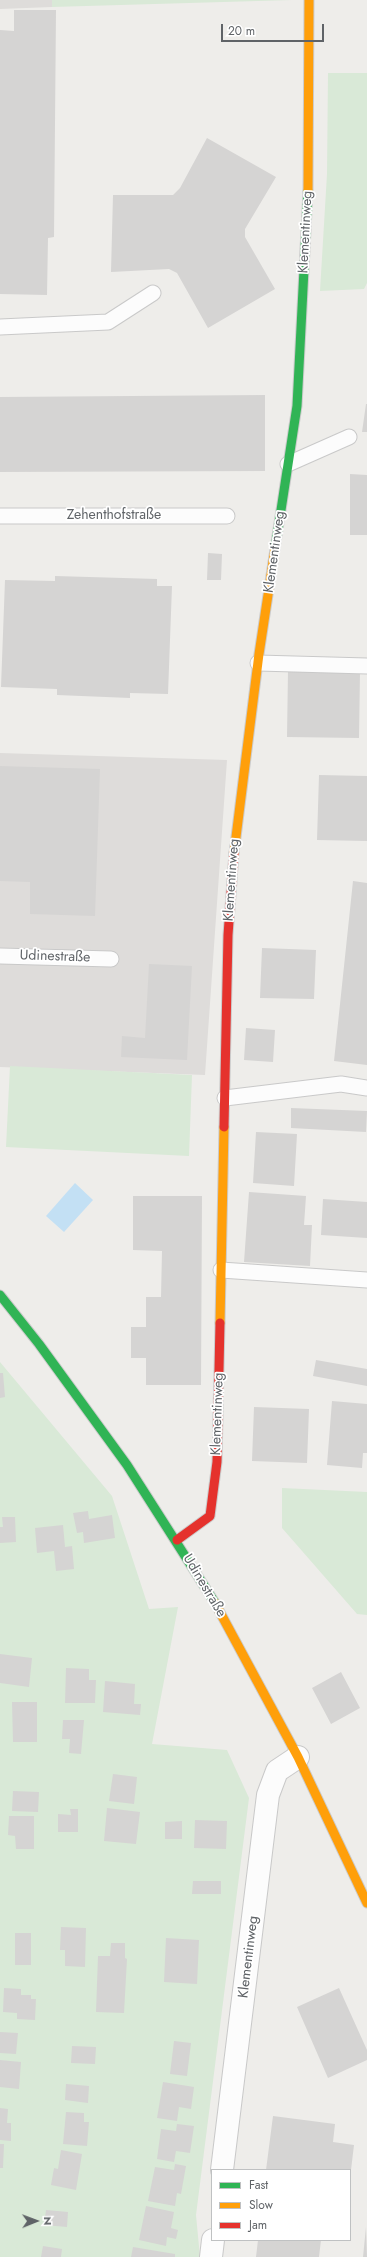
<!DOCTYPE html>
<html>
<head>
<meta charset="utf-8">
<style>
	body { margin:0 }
	#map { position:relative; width:367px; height:2257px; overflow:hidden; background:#eeedea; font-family:Jost,sans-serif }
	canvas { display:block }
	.legend { position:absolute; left:211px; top:2169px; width:140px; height:72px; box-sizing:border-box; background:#fff; border:1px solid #bfc1c2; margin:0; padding:5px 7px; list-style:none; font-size:12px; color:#5f6367 }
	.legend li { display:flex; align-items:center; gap:8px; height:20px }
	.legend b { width:20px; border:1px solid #bfc1c2 }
	.north { position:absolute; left:16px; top:2201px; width:40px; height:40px; -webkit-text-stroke:3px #fff; paint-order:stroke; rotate:89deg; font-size:11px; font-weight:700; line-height:16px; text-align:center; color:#5f6367 }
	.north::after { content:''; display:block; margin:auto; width:14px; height:18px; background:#5f6367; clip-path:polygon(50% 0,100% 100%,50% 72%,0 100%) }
	.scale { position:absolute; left:221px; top:24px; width:103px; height:18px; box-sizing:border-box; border:2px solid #5f6367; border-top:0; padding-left:5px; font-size:12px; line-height:14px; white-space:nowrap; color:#5f6367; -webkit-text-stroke:3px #fff; paint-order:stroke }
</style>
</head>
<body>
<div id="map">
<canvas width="367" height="2257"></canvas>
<ul class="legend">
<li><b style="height:5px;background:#30b455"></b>Fast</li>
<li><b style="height:5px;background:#ff9f0a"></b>Slow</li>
<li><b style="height:5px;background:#e5322d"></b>Jam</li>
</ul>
<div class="north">N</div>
<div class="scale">20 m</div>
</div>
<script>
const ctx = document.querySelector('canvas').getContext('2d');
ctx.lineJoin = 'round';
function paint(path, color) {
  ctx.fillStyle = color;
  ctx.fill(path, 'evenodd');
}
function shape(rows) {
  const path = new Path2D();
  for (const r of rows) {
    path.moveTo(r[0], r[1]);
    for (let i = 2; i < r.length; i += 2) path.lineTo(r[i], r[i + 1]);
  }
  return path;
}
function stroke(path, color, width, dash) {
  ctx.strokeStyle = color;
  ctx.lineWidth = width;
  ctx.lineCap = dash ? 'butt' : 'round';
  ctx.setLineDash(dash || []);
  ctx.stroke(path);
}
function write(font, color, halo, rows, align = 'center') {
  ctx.font = font + ' Jost,sans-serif';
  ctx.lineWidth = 3.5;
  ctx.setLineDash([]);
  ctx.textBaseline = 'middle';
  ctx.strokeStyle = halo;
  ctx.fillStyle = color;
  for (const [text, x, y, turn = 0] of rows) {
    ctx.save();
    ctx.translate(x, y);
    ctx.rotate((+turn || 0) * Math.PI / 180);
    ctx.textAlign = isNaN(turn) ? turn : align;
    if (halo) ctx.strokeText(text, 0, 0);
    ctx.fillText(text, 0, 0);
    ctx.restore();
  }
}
paint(shape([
	[0,0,52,0,52,7,0,9],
	[0,753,227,760,205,1075,0,1067]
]), '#dedcda');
paint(shape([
	[52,0,292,0,52,7],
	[328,73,367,73,367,283,364,289,320,291,327,174],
	[10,1066,192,1075,189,1156,6,1147],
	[0,1362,112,1496,149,1609,178,1607,152,1744,227,1750,249,1798,196,2215,200,2257,0,2257],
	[282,1488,367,1492,367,1615,357,1614,282,1528]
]), '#d9e9d7');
paint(shape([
	[75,1183,93,1200,64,1232,46,1216]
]), '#c3e0f4');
paint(shape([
	[14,10,56,10,54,237,48,238,47,295,0,294,0,30,14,31],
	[207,138,276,177,245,229,245,237,275,289,208,328,177,273,169,269,111,272,113,195,173,195,180,188],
	[265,395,265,471,0,472,0,397],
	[366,404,367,404,367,432,362,432],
	[350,474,367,475,367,535,350,535],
	[208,553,222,554,221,580,207,580],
	[55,576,157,579,157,586,172,586,168,694,130,693,130,698,57,695,57,689,1,687,5,580,55,581],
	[288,671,360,672,359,738,287,737],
	[0,766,100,769,95,916,30,914,30,882,0,881],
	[319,775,367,776,367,841,317,840],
	[353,881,367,883,367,1065,334,1061],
	[262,948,316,950,314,999,260,998],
	[149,964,192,966,187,1060,121,1057,122,1036,145,1038],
	[246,1028,275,1030,273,1062,244,1060],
	[291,1108,367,1111,366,1132,291,1128],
	[256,1132,297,1134,294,1186,253,1183],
	[249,1192,306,1196,304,1225,312,1225,310,1266,244,1262],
	[133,1196,202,1196,201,1385,146,1385,146,1358,131,1358,131,1327,146,1327,146,1297,161,1297,162,1251,133,1250],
	[323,1199,367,1202,367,1238,321,1235],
	[316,1360,367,1369,367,1386,313,1376],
	[0,1373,3,1373,5,1397,0,1398],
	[332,1401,367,1404,367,1453,363,1453,362,1468,327,1465],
	[254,1407,309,1409,307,1463,252,1461],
	[88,1511,89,1519,112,1515,115,1538,84,1543,83,1532,77,1533,73,1513],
	[2,1517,15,1517,16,1542,0,1543,0,1527,3,1527],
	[63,1525,65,1547,72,1546,74,1569,56,1571,54,1551,37,1553,35,1528],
	[0,1654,32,1658,29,1687,0,1683],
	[66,1668,89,1669,89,1680,96,1680,95,1703,65,1703],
	[341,1672,360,1708,331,1724,312,1688],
	[105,1681,135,1684,134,1704,141,1704,140,1715,103,1712],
	[12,1702,37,1702,37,1742,13,1742],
	[63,1720,84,1720,81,1754,69,1753,70,1739,62,1739],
	[113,1774,137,1777,134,1804,109,1801],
	[13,1791,39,1792,38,1812,12,1811],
	[107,1808,140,1812,136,1844,104,1841],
	[70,1809,78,1809,78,1832,58,1832,58,1814,71,1815],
	[9,1816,34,1816,34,1849,16,1849,15,1836,8,1835],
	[195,1820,227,1821,226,1849,194,1848],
	[182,1821,182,1839,165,1839,165,1822],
	[193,1881,221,1881,221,1894,192,1894],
	[61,1927,86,1928,85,1967,65,1966,65,1950,60,1950],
	[15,1933,31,1933,31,1965,15,1965],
	[166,1938,199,1940,197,1984,164,1982],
	[111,1943,125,1943,125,1958,127,1959,124,2013,96,2012,98,1956,110,1956],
	[4,1988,21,1989,21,1995,31,1995,31,1999,36,1999,35,2020,17,2019,17,2013,3,2012],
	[339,1988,367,2050,367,2060,328,2078,297,2007],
	[0,2032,18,2033,16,2054,0,2053],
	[174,2041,191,2043,187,2076,170,2074],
	[72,2046,96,2047,95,2064,71,2063],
	[0,2060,21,2062,19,2089,0,2087],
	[163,2082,194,2087,191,2109,179,2107,177,2121,157,2118],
	[66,2084,89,2086,88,2103,65,2100],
	[0,2108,8,2109,7,2123,11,2123,11,2141,0,2140],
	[66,2112,84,2113,84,2122,89,2122,87,2146,63,2144],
	[273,2116,335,2124,333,2142,354,2145,351,2170,266,2170],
	[177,2124,194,2126,190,2153,176,2151,174,2162,157,2159,161,2129,176,2131],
	[0,2144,4,2144,3,2168,0,2168],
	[61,2150,82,2154,76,2190,51,2185,54,2168,58,2169],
	[175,2164,186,2166,181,2194,177,2193,175,2206,148,2201,155,2167,174,2170],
	[146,2206,174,2212,171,2228,178,2230,176,2239,167,2237,166,2246,139,2240],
	[46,2210,68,2212,67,2227,44,2225],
	[366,2227,367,2257,363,2257],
	[258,2240,321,2240,319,2257,256,2257],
	[43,2246,62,2249,61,2257,41,2257],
	[133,2247,175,2254,175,2257,131,2257]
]), '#d5d4d3');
const lane = shape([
	[0,327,108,322,153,293],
	[288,464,349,437],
	[0,516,227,516],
	[258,663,367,666],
	[0,956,111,959],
	[225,1098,341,1084,367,1088],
	[221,1270,367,1280]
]);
const street = shape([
	[222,2170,268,1795,277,1771,298,1757],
	[211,2257,213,2240]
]);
const fast = shape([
	[275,549,297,406,308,191],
	[0,1295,39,1344,127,1465,215,1603]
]);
const slow = shape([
	[308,191,309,0],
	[234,853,259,654,275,549],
	[220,1323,224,1127],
	[215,1603,298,1757,367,1903]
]);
const jam = shape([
	[224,1127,228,935,234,853],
	[177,1540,210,1516,217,1462,220,1323]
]);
stroke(lane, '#c9c9c9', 17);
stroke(street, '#c9c9c9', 24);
stroke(fast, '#cbcbcb', 11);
stroke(slow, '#cbcbcb', 11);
stroke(jam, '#cbcbcb', 11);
stroke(lane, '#fcfcfc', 15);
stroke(street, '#fcfcfc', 22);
stroke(fast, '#30b455', 9);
stroke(slow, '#ff9f0a', 9);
stroke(jam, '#e5322d', 9);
write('14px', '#5f6367', '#fff', [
	["Klementinweg",306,232,-87],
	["Zehenthofstraße",114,516],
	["Klementinweg",275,552,-82],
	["Klementinweg",232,880,-86],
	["Udinestraße",55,957,2],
	["Klementinweg",218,1414,-88],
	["Udinestraße",204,1586,59],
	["Klementinweg",249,1957,-83]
]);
</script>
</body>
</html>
